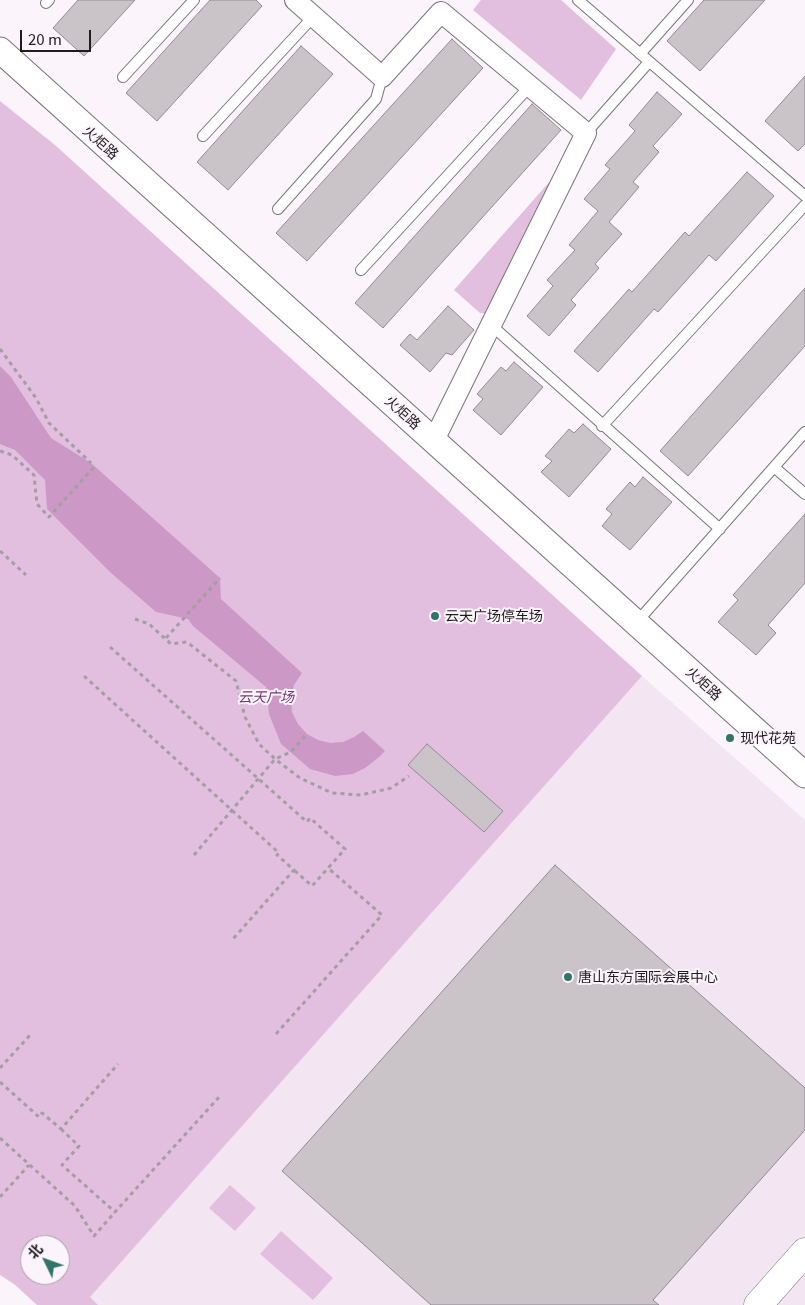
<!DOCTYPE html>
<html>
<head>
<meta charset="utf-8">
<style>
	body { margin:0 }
	#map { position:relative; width:805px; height:1305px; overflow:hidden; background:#fbf4fa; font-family:Georgia,"Noto Sans SC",serif }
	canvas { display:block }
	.north { position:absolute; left:20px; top:1235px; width:50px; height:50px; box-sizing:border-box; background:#fbf4fa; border:1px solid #a39ea2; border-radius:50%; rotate:312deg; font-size:14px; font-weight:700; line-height:20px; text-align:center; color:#1e1c1e }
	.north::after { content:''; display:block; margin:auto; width:18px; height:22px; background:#317567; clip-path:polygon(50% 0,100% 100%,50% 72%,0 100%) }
	.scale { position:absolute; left:20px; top:30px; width:71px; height:22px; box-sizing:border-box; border:2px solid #1e1c1e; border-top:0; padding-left:6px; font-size:15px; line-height:18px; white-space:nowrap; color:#1e1c1e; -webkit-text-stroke:4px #fbf4fa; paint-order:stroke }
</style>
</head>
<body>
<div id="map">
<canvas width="805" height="1305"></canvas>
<div class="north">北</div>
<div class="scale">20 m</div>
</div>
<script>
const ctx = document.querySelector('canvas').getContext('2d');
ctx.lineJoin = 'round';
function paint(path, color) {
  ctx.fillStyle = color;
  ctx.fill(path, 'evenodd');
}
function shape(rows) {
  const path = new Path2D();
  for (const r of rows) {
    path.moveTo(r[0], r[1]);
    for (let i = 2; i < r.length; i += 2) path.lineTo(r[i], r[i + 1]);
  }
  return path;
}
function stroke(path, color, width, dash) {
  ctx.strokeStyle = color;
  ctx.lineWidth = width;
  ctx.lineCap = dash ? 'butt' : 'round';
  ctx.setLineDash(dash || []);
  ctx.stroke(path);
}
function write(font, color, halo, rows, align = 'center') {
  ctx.font = font + ' Georgia,"Noto Sans SC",serif';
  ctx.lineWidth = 4;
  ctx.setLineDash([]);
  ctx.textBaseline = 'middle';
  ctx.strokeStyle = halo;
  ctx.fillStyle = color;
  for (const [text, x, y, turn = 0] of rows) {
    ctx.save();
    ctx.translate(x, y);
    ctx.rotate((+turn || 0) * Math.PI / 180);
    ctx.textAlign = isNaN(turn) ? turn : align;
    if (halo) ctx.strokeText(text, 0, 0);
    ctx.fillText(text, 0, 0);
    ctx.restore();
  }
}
paint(shape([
	[642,676,805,820,805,1305,82,1305]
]), '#f3e6f2');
paint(shape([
	[481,0,561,0,616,49,581,100,473,10],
	[0,101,55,145,642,676,90,1297,98,1305,37,1305,14,1284,0,1275],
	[30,1245,60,1245,60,1275,30,1275],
	[581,146,493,314,480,313,454,290],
	[230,1185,256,1208,235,1231,209,1208],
	[281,1231,333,1278,313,1300,260,1254]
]), '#e3bfdf');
paint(shape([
	[0,366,11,377,51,438,91,463,220,578,221,599,302,673,294,685,291,698,292,712,298,724,307,734,318,740,330,743,343,742,354,737,363,731,385,751,379,757,365,768,353,774,335,776,310,769,281,744,269,714,266,687,193,626,188,619,156,612,110,572,47,509,45,480,15,450,0,444]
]), '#cc99c7');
const building = shape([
	[78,0,135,0,84,56,53,28,78,0],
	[210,0,256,0,262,6,157,121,126,93,210,0],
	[704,0,765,0,700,71,667,41,704,0],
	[452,39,483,68,307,261,276,233,452,39],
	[301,46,333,74,228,190,197,162,301,46],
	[805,76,805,144,798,151,765,121,805,76],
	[657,92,682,114,653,146,659,152,633,182,639,187,609,222,622,234,595,264,599,268,571,300,576,305,549,336,527,316,553,286,547,280,575,250,569,245,598,211,584,199,610,169,605,165,635,131,629,125,657,92],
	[532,104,561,130,383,328,355,303,532,104],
	[747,172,774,196,716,261,709,255,658,312,654,309,598,372,574,351,629,289,632,292,685,232,689,236,747,172],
	[805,288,805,346,688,476,660,451,805,288],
	[448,306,474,330,452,355,446,353,430,372,400,345,410,334,417,340,448,306],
	[514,362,543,387,501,435,473,410,483,399,477,394,501,367,506,371,514,362],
	[583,424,611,449,569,497,541,472,552,461,545,456,569,429,574,433,583,424],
	[643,477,672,502,630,550,602,526,612,514,606,509,630,482,635,487,643,477],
	[805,514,805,583,768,625,776,633,756,655,718,622,738,600,733,595,805,514],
	[427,744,503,811,484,832,408,765,427,744],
	[555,865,805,1088,805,1130,653,1300,659,1305,431,1305,282,1171,555,865]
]);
paint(building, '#cac4c9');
stroke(building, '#918c91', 1);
const service = shape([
	[578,0,805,196],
	[46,3,49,0],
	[640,54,688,0],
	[123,77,194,0],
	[586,133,649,62],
	[203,136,313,17],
	[278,209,376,99,382,77],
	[361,270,529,87],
	[491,325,720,529],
	[602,426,805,205],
	[774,467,805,494],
	[636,623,805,432]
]);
const minor = shape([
	[295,0,382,77,441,12,586,133,434,440]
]);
const tertiary = shape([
	[0,50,805,775]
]);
const secondary = shape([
	[758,1305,805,1252]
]);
stroke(service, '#7a757a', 12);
stroke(minor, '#7a757a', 22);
stroke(tertiary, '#7a757a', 27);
stroke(secondary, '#7a757a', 29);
stroke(shape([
	[0,349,36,398,49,423,91,463],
	[0,451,12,455,34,475,37,504,49,517,95,466],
	[0,551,26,575],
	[135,619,149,624,171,644,187,642,236,681,245,717,259,744,275,759,300,778,332,793,361,795,391,788,409,776],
	[166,638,220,578],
	[110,647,307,822,310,818,345,849,312,886,294,870],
	[84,676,279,853,277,855,294,870,233,939],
	[194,855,275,759,291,752,307,734],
	[276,1034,382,915,328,868],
	[0,1068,32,1033],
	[0,1082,39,1117,42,1113,61,1129,118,1064],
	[61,1129,79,1146,62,1165,115,1212,220,1096],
	[0,1138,75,1206,94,1236,115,1212],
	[0,1197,29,1165]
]), '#a39ea2', 3, [4, 4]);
stroke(service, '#fff', 10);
stroke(minor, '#fff', 20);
stroke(tertiary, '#fff', 25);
stroke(secondary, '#fff', 28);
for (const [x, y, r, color] of [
	[435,616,5,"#317567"],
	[730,738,5,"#317567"],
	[568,977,5,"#317567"]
]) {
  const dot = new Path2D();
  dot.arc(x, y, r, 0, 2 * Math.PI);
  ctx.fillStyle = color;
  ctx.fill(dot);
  stroke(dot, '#fbf4fa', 2);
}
write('14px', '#1e1c1e', '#fbf4fa', [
	["火炬路",101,142,42],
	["火炬路",403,412,42],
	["火炬路",704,683,42]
]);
write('14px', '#1e1c1e', '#fbf4fa', [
	["云天广场停车场",445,616],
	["现代花苑",740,738],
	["唐山东方国际会展中心",578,977]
], 'left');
write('italic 14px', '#773973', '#fbf4fa', [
	["云天广场",266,697]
]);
</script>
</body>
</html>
